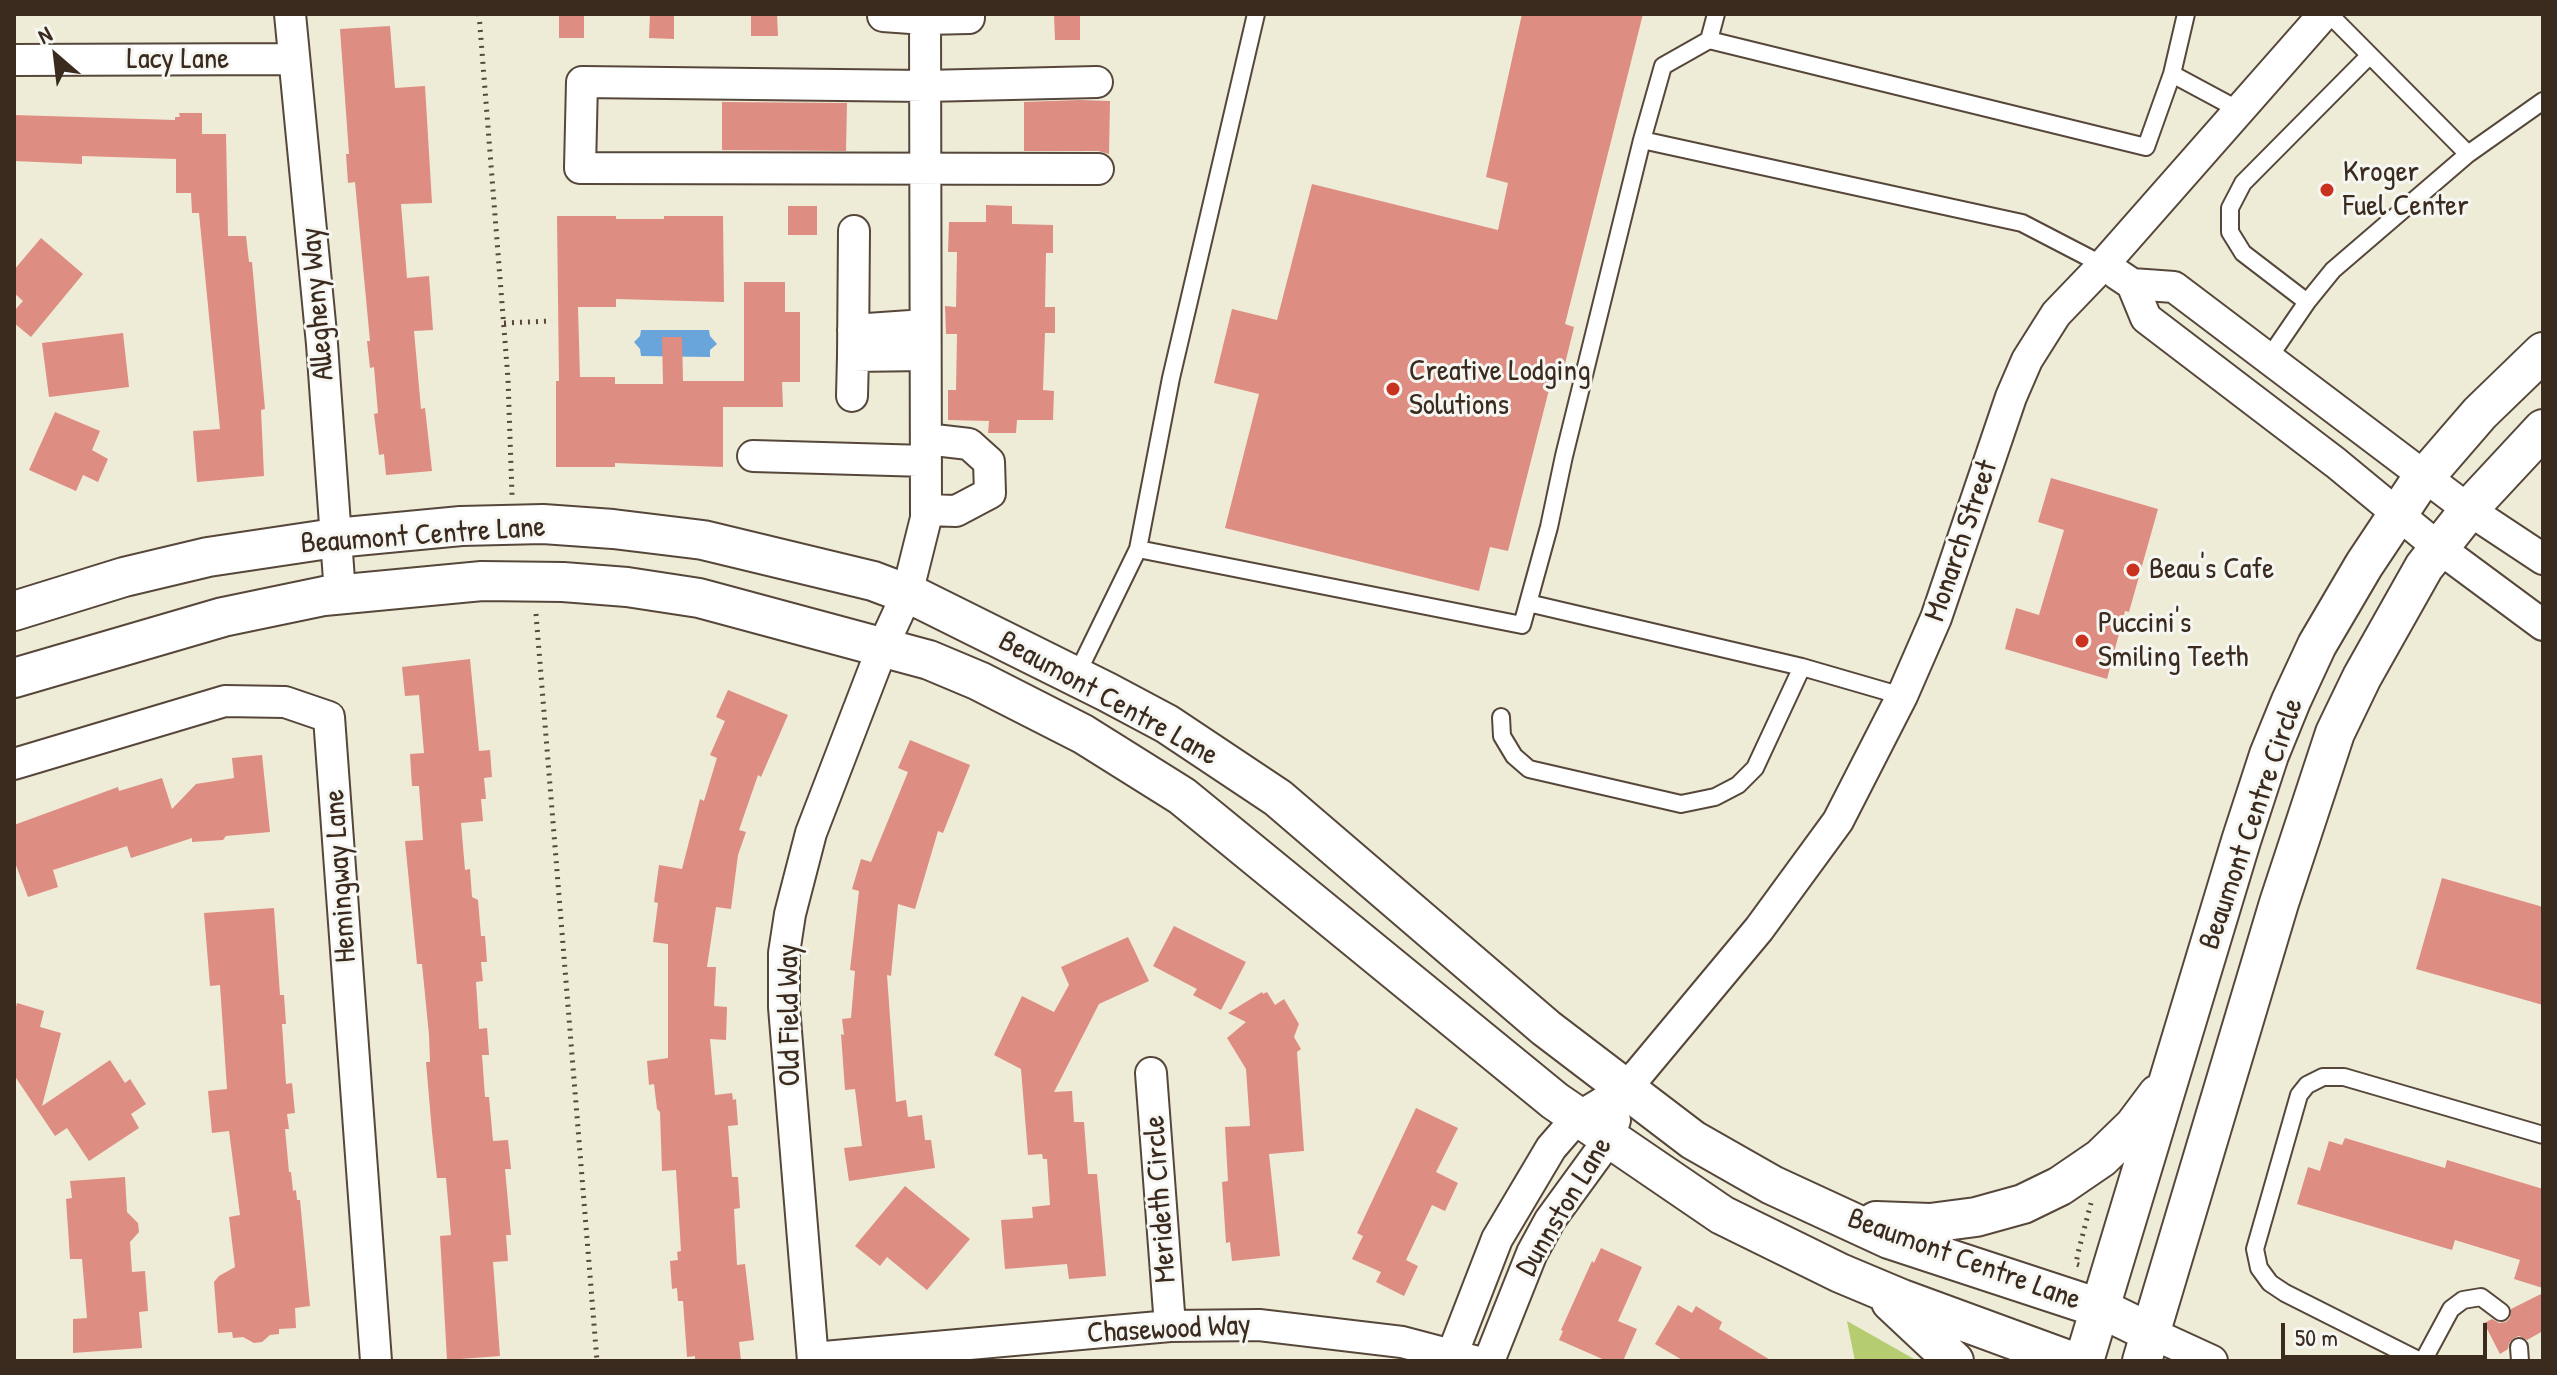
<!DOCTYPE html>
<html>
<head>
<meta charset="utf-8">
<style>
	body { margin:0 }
	#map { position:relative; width:2557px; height:1375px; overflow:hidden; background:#eeebd7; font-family:"Patrick Hand",sans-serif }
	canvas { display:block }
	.frame { position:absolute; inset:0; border:16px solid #3b2a1e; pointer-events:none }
	.north { position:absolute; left:16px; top:16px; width:80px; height:80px; -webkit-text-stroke:6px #f6f6f2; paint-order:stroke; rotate:332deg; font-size:22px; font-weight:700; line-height:32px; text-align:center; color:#3b2a1e }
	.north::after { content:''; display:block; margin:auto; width:28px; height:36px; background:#3b2a1e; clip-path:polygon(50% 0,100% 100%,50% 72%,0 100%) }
	.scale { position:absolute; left:2281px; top:1323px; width:206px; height:36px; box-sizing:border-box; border:4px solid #3b2a1e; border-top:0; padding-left:10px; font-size:24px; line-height:28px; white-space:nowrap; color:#3b2a1e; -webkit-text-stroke:6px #f6f6f2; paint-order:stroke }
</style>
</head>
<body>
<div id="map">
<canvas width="2557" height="1375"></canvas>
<div class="frame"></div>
<div class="north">N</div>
<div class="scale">50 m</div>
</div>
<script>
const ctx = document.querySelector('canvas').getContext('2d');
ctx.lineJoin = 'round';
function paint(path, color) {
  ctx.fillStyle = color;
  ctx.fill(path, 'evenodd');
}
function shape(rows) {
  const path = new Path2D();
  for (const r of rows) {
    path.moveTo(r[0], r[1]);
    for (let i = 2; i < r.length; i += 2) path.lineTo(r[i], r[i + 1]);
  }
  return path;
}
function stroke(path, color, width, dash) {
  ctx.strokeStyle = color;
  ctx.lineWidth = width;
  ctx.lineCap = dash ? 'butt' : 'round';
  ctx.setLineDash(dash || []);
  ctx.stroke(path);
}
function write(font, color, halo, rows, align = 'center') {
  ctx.font = font + ' "Patrick Hand",sans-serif';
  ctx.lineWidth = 6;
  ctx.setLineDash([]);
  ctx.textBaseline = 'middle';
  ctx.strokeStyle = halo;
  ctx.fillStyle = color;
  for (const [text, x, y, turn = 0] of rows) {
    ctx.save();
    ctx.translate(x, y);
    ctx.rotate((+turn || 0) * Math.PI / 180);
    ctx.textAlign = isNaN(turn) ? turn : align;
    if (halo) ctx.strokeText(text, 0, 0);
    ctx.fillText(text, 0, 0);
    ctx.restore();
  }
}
paint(shape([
	[1847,1321,1914,1359,1916,1361,1855,1361]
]), '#b5cc70');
paint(shape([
	[641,330,709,330,710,336,717,344,710,350,710,357,641,356,640,349,634,342,640,336]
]), '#69a5da');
paint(shape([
	[559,14,584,14,584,38,559,38],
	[650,14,674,14,674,39,649,38],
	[751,14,777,14,778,36,751,36],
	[1054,14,1080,14,1080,40,1055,40],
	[1522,14,1643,14,1565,324,1574,327,1562,376,1553,374,1508,551,1490,547,1479,591,1225,528,1259,394,1214,383,1232,309,1277,320,1312,184,1498,230,1508,183,1486,177],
	[390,26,395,88,425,86,432,203,401,204,407,278,429,276,433,330,414,331,421,409,425,408,432,471,386,475,384,454,379,455,374,414,378,413,374,367,370,368,367,341,370,341,355,182,348,183,346,154,349,154,340,29],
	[1079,100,1110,101,1109,154,1098,151,1024,151,1024,102],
	[722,102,847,103,846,151,722,150],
	[179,113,202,113,202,134,226,134,228,236,246,236,249,262,252,262,265,409,261,410,264,476,197,482,193,431,220,429,199,213,192,213,191,193,176,193,176,159,82,156,82,164,14,161,14,115,175,120,175,117,180,117],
	[986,205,1012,206,1012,224,1053,225,1053,253,1046,253,1045,307,1055,307,1055,333,1045,333,1043,390,1054,391,1053,420,1017,420,1016,433,988,433,989,421,948,420,948,390,956,390,957,334,946,334,945,306,956,307,957,252,948,252,949,222,986,222],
	[788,206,817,206,817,235,788,235],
	[557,216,616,216,616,219,664,219,664,216,723,216,724,302,616,299,616,307,578,307,580,377,615,377,615,384,663,384,662,337,682,337,683,381,744,381,744,282,785,282,785,312,800,312,800,382,782,382,783,407,723,407,723,467,615,463,615,467,556,467,556,381,559,381],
	[41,238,83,274,31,337,14,323,14,311,23,301,14,293,14,270],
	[123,333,129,387,49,397,42,343],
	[55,412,100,431,92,450,108,459,98,482,83,475,76,491,29,470],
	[2051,478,2158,509,2129,612,2125,611,2107,679,2005,649,2016,608,2039,615,2064,530,2038,522],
	[470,659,479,751,490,750,492,777,484,778,486,799,481,799,483,821,461,823,465,870,470,869,472,897,478,900,481,936,485,936,487,962,481,962,483,981,476,982,479,1029,487,1028,489,1055,482,1055,485,1097,489,1097,493,1141,508,1140,511,1169,505,1169,511,1235,506,1235,508,1261,493,1262,500,1356,447,1360,440,1236,451,1235,446,1178,437,1178,432,1132,426,1062,430,1062,429,1035,422,964,417,964,405,841,423,840,419,786,412,786,410,754,424,753,419,695,405,696,402,667],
	[728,690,788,715,761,777,758,775,739,830,746,832,738,855,731,909,716,907,707,967,716,967,714,1006,727,1007,726,1040,710,1039,715,1095,732,1093,733,1100,736,1099,738,1125,728,1126,732,1177,738,1177,740,1208,734,1209,737,1265,745,1264,754,1340,739,1342,741,1361,695,1361,695,1356,687,1357,683,1301,678,1301,677,1288,672,1289,670,1261,678,1260,677,1252,681,1251,676,1170,662,1171,660,1112,657,1109,654,1084,649,1085,647,1061,668,1058,668,944,653,942,658,903,654,902,659,865,682,869,700,799,704,801,717,758,710,755,725,721,716,717],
	[910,740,970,765,943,833,938,831,915,909,898,904,891,976,887,975,896,1102,906,1100,908,1117,922,1115,925,1140,931,1140,935,1168,849,1181,844,1148,862,1146,855,1089,845,1090,841,1034,844,1035,842,1019,851,1018,855,971,850,970,859,891,852,889,861,859,871,862,908,772,898,768],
	[262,755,270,832,226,836,223,840,192,842,192,838,131,858,127,846,53,870,58,887,28,897,14,860,14,825,118,787,119,791,162,778,172,809,196,784,234,778,232,758],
	[2442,878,2543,907,2543,1005,2416,969],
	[274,908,280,995,284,995,286,1024,282,1024,286,1084,292,1083,295,1113,287,1114,289,1129,285,1129,289,1172,291,1172,293,1191,296,1190,297,1200,300,1200,310,1306,295,1308,296,1328,279,1329,279,1334,270,1335,262,1342,254,1343,243,1337,233,1338,232,1332,218,1333,214,1282,219,1276,235,1267,229,1217,240,1215,229,1131,212,1133,208,1091,227,1089,220,985,210,986,204,913],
	[1174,926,1246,962,1221,1010,1193,995,1197,989,1153,966],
	[1128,937,1149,981,1099,1004,1054,1092,1072,1091,1074,1122,1084,1122,1088,1174,1097,1174,1106,1276,1069,1279,1067,1264,1005,1269,1001,1220,1033,1218,1032,1207,1050,1205,1047,1159,1043,1159,1042,1154,1028,1155,1021,1069,994,1055,1022,996,1054,1012,1069,985,1061,967],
	[1262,992,1263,994,1267,992,1275,1005,1284,999,1299,1024,1294,1037,1301,1049,1297,1052,1304,1151,1269,1154,1280,1256,1232,1261,1230,1242,1226,1243,1222,1182,1228,1181,1225,1127,1250,1126,1246,1069,1227,1038,1246,1022,1228,1013],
	[17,1003,44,1011,40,1027,61,1033,42,1106,110,1060,125,1083,130,1079,146,1104,131,1114,139,1128,89,1161,67,1128,55,1136,14,1075,14,1015],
	[1416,1108,1458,1128,1436,1172,1458,1183,1445,1211,1432,1205,1406,1260,1418,1266,1404,1296,1376,1282,1381,1272,1352,1259,1363,1236,1357,1233],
	[2345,1138,2445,1168,2447,1160,2543,1189,2543,1288,2514,1279,2520,1260,2455,1240,2452,1250,2297,1204,2308,1167,2320,1171,2329,1141,2342,1145],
	[125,1177,127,1212,138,1223,139,1232,130,1242,132,1272,145,1271,148,1311,139,1312,142,1348,73,1353,73,1319,87,1318,82,1259,70,1259,66,1199,72,1198,70,1181],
	[905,1186,970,1239,927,1290,887,1257,880,1266,855,1246],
	[1601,1248,1642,1267,1618,1321,1637,1329,1623,1361,1607,1361,1559,1340,1563,1331,1561,1330,1592,1261,1594,1263],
	[2543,1293,2543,1331,2527,1340,2519,1336,2514,1338,2509,1343,2508,1349,2500,1354,2484,1323,2492,1319,2499,1323,2506,1322,2510,1318,2511,1309],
	[1678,1305,1692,1313,1696,1306,1722,1322,1719,1329,1772,1361,1684,1361,1655,1344]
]), '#de8d82');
const service = shape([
	[2329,14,2468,154],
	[1709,40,2146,147,2172,74,2186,14],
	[2172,74,2239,110],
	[1642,140,2022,223,2103,265],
	[2307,302,2243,253,2230,232,2230,208,2243,183,2369,56],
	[2268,359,2307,302,2333,270,2468,154,2543,101],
	[1138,549,1522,625,1549,527,1564,456,1642,140,1663,66,1709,40,1716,14],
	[1528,603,1802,667,1902,696],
	[1076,676,1138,549,1171,378,1256,14],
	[1501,717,1502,736,1514,756,1529,769,1681,804,1715,797,1738,785,1755,768,1802,667],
	[2519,1347,2520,1361],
	[2420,1361,2285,1293,2270,1283,2259,1268,2255,1249,2299,1095,2307,1085,2323,1077,2344,1077,2543,1135],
	[2423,1361,2451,1309,2463,1300,2481,1297,2501,1312]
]);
const minor = shape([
	[290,14,322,344,340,594],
	[883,14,883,16,925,19,969,18,969,14],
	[14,60,294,59],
	[1097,82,925,86,582,82,580,168,1098,169],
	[2117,274,2132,284,2174,287,2469,510,2543,559],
	[2132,284,2146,318,2336,463,2439,548,2543,625],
	[853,330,925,325],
	[853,356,854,231],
	[852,396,853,356,925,355],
	[926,439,969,444,989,462,990,493,956,511,926,510],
	[753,456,926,461],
	[14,764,225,701,285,702,329,717,376,1361],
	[1151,1073,1170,1326],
	[2151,1333,2212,1361],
	[1452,1355,1497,1239,1551,1148,1577,1118,1625,1089,1639,1073,1759,929,1838,821,1902,696,1936,618,2011,397,2027,360,2056,314,2103,265,2324,14],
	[813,1358,1170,1326,1259,1325,1402,1342,1474,1361],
	[813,1361,784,1007,784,953,790,914,811,833,883,646,907,594,926,518,925,14],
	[1489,1361,1532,1253,1550,1220,1609,1139,1615,1120]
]);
const tertiary = shape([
	[14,611,124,577,208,557,335,538,461,526,543,524,613,529,703,540,873,581,918,598,1107,692,1167,724,1278,798,1546,1028,1693,1140,1772,1185,1889,1239,2102,1309,2151,1333],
	[14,678,223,617,324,596,482,581,563,582,627,587,699,598,929,660,979,681,1083,734,1182,796,1555,1101,1722,1215,1840,1273,1902,1299,2071,1361],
	[1876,1221,1930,1223,1976,1217,2023,1204,2060,1186,2101,1158,2134,1126,2158,1094],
	[1891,1302,1954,1361],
	[2084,1361,2241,841,2269,755,2291,701,2317,645,2364,565,2416,487,2480,413,2543,352],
	[2142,1361,2279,903,2335,733,2362,677,2424,567,2477,500,2543,429]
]);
stroke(service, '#56473a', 20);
stroke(minor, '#56473a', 34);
stroke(tertiary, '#56473a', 42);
stroke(shape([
	[479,14,508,379,512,495],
	[504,323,552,321],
	[536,614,597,1361],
	[2079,1265,2076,1264,2078,1253,2091,1203]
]), '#56473a', 5, [2, 6]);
stroke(service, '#fff', 16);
stroke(minor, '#fff', 30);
stroke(tertiary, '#fff', 38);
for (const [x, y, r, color] of [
	[2327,190,8,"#c8321e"],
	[1393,389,8,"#c8321e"],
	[2133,570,8,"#c8321e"],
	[2082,641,8,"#c8321e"]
]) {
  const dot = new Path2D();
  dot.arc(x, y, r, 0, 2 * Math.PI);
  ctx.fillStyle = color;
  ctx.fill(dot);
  stroke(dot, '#f6f6f2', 3);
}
write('30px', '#3b2a1e', '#f6f6f2', [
	["Lacy Lane",178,60],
	["Allegheny Way",318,304,-95],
	["Beaumont Centre Lane",423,536,-4],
	["Monarch Street",1962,541,-71],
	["Beaumont Centre Lane",1108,699,29],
	["Beaumont Centre Circle",2252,824,-71],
	["Hemingway Lane",341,876,-94],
	["Old Field Way",790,1015,-91],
	["Merideth Circle",1161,1199,-94],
	["Dunnston Lane",1565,1207,-59],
	["Beaumont Centre Lane",1964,1260,20],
	["Chasewood Way",1169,1330,-3]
]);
write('30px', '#3b2a1e', '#f6f6f2', [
	["Kroger",2343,173],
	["Fuel Center",2343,207],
	["Creative Lodging",1409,372],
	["Solutions",1409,406],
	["Beau's Cafe",2149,570],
	["Puccini's",2098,624],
	["Smiling Teeth",2098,658]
], 'left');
</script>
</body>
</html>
